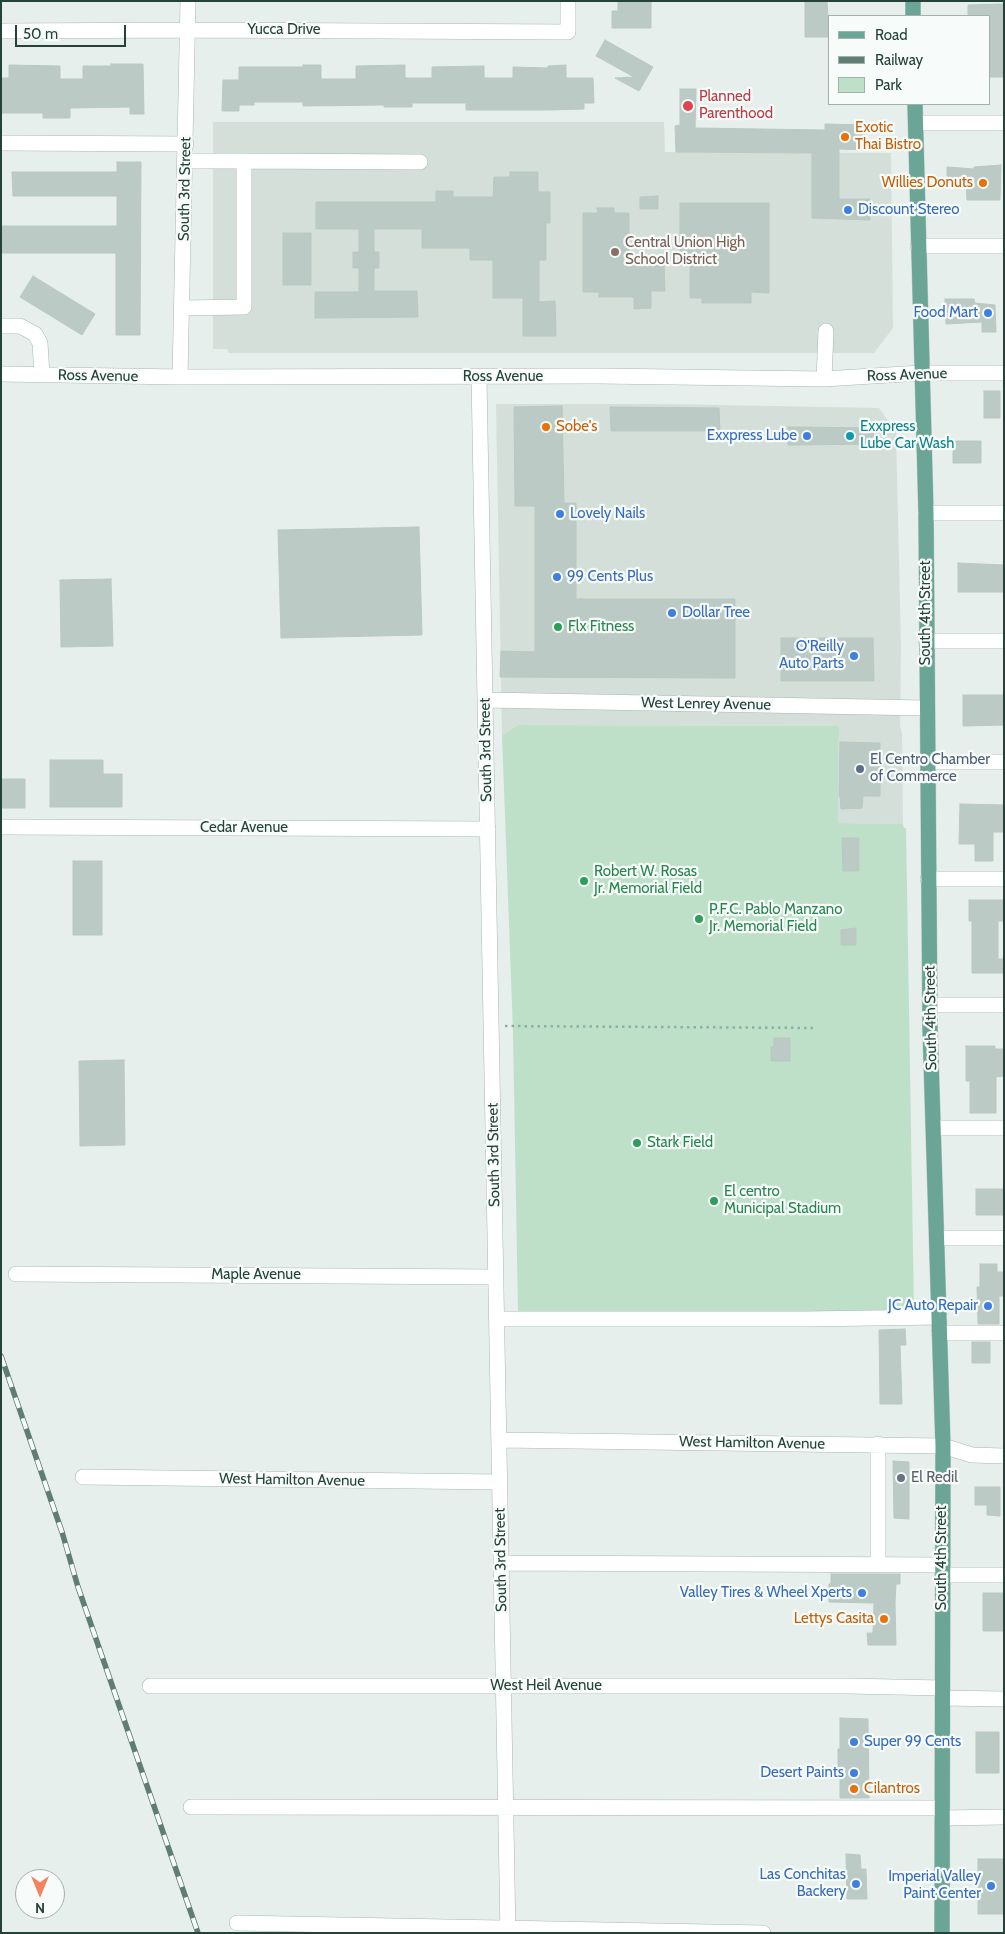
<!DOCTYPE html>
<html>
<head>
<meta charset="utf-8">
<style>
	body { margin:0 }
	#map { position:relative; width:1005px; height:1934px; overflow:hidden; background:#e6efeb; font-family:Cabin,sans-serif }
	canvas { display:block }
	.frame { position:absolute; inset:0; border:2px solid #24423a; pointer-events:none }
	.legend { position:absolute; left:828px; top:15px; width:162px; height:90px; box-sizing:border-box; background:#f7fbf9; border:1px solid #a3b1ad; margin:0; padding:6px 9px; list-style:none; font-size:15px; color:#24423a }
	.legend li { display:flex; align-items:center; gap:10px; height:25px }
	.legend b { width:25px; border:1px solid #a3b1ad }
	.north { position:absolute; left:15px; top:1869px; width:50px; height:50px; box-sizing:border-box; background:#f7fbf9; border:1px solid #a3b1ad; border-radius:50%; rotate:180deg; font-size:14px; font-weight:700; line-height:20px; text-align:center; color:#24423a }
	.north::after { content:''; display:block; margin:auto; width:18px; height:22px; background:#f4845f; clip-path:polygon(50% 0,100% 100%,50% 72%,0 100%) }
	.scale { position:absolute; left:15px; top:25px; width:111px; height:22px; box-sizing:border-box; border:2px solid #24423a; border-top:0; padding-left:6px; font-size:15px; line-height:18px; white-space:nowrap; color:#24423a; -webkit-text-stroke:4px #f7fbf9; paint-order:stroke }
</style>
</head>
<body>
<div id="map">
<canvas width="1005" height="1934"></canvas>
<div class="frame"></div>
<ul class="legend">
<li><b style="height:6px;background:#6aa596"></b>Road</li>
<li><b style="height:6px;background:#5f7d75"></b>Railway</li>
<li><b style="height:14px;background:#bfe0c8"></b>Park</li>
</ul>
<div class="north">N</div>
<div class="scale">50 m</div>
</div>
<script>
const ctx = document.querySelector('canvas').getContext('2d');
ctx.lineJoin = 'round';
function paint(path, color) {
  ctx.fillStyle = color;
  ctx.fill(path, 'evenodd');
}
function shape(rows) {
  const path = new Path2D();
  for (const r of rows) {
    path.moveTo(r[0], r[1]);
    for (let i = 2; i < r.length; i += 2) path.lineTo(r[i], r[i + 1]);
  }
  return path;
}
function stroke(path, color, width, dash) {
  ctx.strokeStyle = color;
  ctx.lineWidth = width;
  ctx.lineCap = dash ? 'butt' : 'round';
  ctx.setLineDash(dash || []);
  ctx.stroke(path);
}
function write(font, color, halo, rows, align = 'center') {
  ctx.font = font + ' Cabin,sans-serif';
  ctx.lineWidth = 4.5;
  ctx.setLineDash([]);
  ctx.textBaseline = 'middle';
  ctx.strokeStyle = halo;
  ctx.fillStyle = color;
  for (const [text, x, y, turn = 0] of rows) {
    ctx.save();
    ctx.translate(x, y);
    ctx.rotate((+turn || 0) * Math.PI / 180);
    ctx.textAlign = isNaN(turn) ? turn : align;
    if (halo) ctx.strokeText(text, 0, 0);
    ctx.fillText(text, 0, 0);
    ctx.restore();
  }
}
paint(shape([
	[213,122,664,122,665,152,891,153,893,328,874,353,229,353,227,349,213,349],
	[496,404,666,404,879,408,896,432,901,647,900,726,902,733,903,824,838,823,839,726,518,725,502,735]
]), '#d4dfda');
paint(shape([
	[518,725,839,726,838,823,903,824,904,828,906,828,914,1311,518,1312,513,1032,502,735]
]), '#bfe0c8');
const building = shape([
	[618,1,651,1,651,28,612,28,612,11,618,11,618,1],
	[805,1,827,1,829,37,805,37,805,1],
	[1004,4,1004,77,989,77,989,16,968,16,968,5,1004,4],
	[605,40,653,67,639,91,615,78,634,77,596,56,605,40],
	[111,64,143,64,144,114,130,114,130,107,70,108,70,118,43,118,43,113,1,113,1,78,9,78,9,65,60,66,60,79,83,79,83,66,111,66,111,64],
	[303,65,321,65,321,79,356,79,356,66,405,65,405,78,432,78,432,67,484,66,484,78,513,78,513,67,548,68,548,66,566,65,566,78,593,78,594,103,584,103,584,109,549,110,466,110,466,103,412,103,412,107,384,107,384,105,303,106,303,102,254,102,254,105,239,105,239,111,222,111,223,80,239,80,239,67,303,67,303,65],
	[680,89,696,89,695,128,825,130,825,124,865,125,865,150,839,149,839,199,870,199,870,220,812,218,812,153,676,152,675,126,680,125,680,89],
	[117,162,141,162,140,335,116,335,116,253,1,253,1,226,117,226,117,196,13,196,12,172,117,172,117,162],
	[1001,165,1000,200,967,200,966,182,947,184,947,167,974,169,974,167,1001,165],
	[510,172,538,172,538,192,550,192,550,223,546,223,546,260,539,260,539,302,555,301,556,336,523,336,523,298,493,298,493,260,470,260,470,248,422,248,422,229,374,229,374,252,379,252,379,268,374,268,374,291,417,291,418,317,315,318,315,292,359,292,359,268,353,268,353,252,359,252,359,229,316,229,316,202,436,202,436,191,453,191,453,197,493,197,494,177,510,177,510,172],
	[658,196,658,209,640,209,640,197,658,196],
	[680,203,769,203,769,293,751,292,751,303,702,303,702,298,690,298,690,265,680,265,680,203],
	[597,208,614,208,614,213,629,213,629,262,664,262,665,291,651,291,651,308,634,309,634,297,599,297,599,292,583,292,583,213,598,213,597,208],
	[283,233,311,233,311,285,283,285,283,233],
	[33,276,95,314,82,335,20,297,33,276],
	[945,299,974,299,975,303,995,305,996,332,982,332,982,322,946,324,945,299],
	[984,391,1000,391,1000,418,984,418,984,391],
	[562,406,564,503,576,503,576,599,735,599,735,678,500,677,501,651,535,652,535,506,515,506,514,407,562,406],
	[610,407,719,408,720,431,611,431,610,407],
	[788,427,874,428,874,444,788,445,788,427],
	[953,441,981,441,981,463,953,463,953,441],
	[419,527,422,635,281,638,278,530,419,527],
	[958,563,1004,565,1004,592,958,592,958,563],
	[111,579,113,646,61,647,60,580,111,579],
	[781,638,873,638,874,681,781,681,781,638],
	[963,695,1004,695,1004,725,963,726,963,695],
	[840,742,880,743,880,796,863,796,862,808,841,809,840,797,839,796,840,742],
	[50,760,103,760,103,774,122,774,122,807,50,807,50,760],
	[1,779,25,779,25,808,1,808,1,779],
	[960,804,1004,805,1004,832,993,832,993,861,975,861,975,844,959,844,960,804],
	[842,838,859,838,859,871,843,871,842,838],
	[73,861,102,861,102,935,73,935,73,861],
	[969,900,1004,900,1004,921,998,921,998,959,1004,959,1004,973,972,973,972,921,969,921,969,900],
	[856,928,856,945,841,945,841,930,856,928],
	[774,1038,790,1038,790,1061,771,1061,771,1047,774,1047,774,1038],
	[966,1046,995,1046,995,1049,1004,1049,1004,1076,996,1077,996,1113,970,1113,970,1081,966,1081,966,1046],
	[124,1060,125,1145,80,1146,79,1061,124,1060],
	[976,1189,1003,1189,1003,1215,976,1215,976,1189],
	[980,1264,997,1264,997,1272,1004,1272,1004,1296,999,1296,999,1324,978,1324,977,1287,980,1287,980,1264],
	[905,1329,906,1345,900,1345,902,1404,880,1404,879,1330,905,1329],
	[972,1342,990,1342,990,1363,972,1363,972,1342],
	[893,1461,909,1462,909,1519,894,1518,893,1461],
	[975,1487,1000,1487,1000,1516,987,1515,987,1505,975,1505,975,1487],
	[831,1574,900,1574,900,1584,896,1584,895,1603,896,1645,868,1645,867,1633,873,1633,874,1603,829,1602,829,1584,831,1584,831,1574],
	[983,1593,1004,1593,1004,1631,983,1631,983,1593],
	[840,1718,868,1719,869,1798,840,1798,840,1767,838,1767,838,1749,840,1749,840,1718],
	[976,1732,999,1732,999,1773,976,1773,976,1732],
	[846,1854,860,1855,861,1869,866,1869,867,1899,847,1899,846,1854],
	[978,1859,1004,1859,1004,1914,978,1914,978,1859]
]);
paint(building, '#bbcac4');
stroke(building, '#b8c9c2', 1);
const minor = shape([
	[1,31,188,30,568,32,568,1],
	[916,123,1004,123],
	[1,143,186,144],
	[244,161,420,162],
	[918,246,1004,246],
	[182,308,244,307,244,161,185,161],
	[1,326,20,326,35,334,40,343,42,375],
	[1,374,180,377,598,376,824,379,921,373,1004,373],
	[180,377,188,1],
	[479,377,508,1933],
	[824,379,826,331],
	[926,513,1004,513],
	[926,641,1004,641],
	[485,700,926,708],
	[927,762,1004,762],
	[1,827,488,829],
	[928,879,1004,879],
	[930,1005,1004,1005],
	[934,1128,1004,1128],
	[937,1238,1004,1238],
	[16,1274,496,1277],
	[497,1319,807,1319,939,1317],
	[939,1333,1004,1333],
	[499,1440,943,1446,972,1455,1004,1456],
	[878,1444,878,1564],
	[83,1477,500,1482],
	[501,1563,942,1565],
	[942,1575,1004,1575],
	[150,1686,847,1686,942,1688],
	[942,1698,1004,1699],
	[191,1807,942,1808],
	[942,1818,1004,1817],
	[237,1923,763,1933]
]);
const major = shape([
	[913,1,913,16],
	[915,104,926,513,930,1027,943,1446,942,1933]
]);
stroke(minor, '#a8b8b2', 16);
stroke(major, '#c2cac8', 16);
stroke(shape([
	[505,1026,816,1028]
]), '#86b3a5', 2.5, [2.5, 4]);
stroke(minor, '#fff', 15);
stroke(major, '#6aa596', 15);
const rail = shape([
	[1,1356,62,1532,78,1587,198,1933]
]);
stroke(rail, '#5f7d75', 5.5);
stroke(rail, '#f7fbf9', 4, [11]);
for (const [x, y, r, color] of [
	[688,106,6,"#e0444e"],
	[845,137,5,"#e8710a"],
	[983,183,5,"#e8710a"],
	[848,210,5,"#3f7fe0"],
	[615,252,5,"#8d6e63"],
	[988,313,5,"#3f7fe0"],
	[546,427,5,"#e8710a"],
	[807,436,5,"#3f7fe0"],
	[850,436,5,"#0f9aa8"],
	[560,514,5,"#3f7fe0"],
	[557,577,5,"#3f7fe0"],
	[672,613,5,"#3f7fe0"],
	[558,627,5,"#2e9e5b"],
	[854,656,5,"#3f7fe0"],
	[860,769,5,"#5c6f8a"],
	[584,881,5,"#2e9e5b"],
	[699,919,5,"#2e9e5b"],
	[637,1143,5,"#2e9e5b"],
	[714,1201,5,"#2e9e5b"],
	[988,1306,5,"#3f7fe0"],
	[901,1478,5,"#6b7280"],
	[862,1593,5,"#3f7fe0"],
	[884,1619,5,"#e8710a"],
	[854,1742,5,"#3f7fe0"],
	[854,1773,5,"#3f7fe0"],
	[854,1789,5,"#e8710a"],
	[856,1884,5,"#3f7fe0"],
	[991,1886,5,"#3f7fe0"]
]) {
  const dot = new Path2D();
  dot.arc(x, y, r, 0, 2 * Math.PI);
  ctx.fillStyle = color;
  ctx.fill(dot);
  stroke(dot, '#f7fbf9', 2);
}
write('15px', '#24423a', '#f7fbf9', [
	["Yucca Drive",284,30],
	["South 3rd Street",185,189,-89],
	["Ross Avenue",907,375,-2],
	["Ross Avenue",98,376,1],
	["Ross Avenue",503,377],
	["South 4th Street",926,613,-90],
	["West Lenrey Avenue",706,704,1],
	["South 3rd Street",486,750,-91],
	["Cedar Avenue",244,828],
	["South 4th Street",931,1018,-91],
	["South 3rd Street",494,1155,-91],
	["Maple Avenue",256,1275],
	["West Hamilton Avenue",752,1443,1],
	["West Hamilton Avenue",292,1480,1],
	["South 4th Street",942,1558,-90],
	["South 3rd Street",501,1560,-91],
	["West Heil Avenue",546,1686]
]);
write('15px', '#be3a42', '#f7fbf9', [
	["Planned",699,97],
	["Parenthood",699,114]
], 'left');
write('15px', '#c56008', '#f7fbf9', [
	["Exotic",855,128],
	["Thai Bistro",855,145],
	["Willies Donuts",973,183,"right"],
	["Sobe's",556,427],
	["Lettys Casita",874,1619,"right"],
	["Cilantros",864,1789]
], 'left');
write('15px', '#366cbe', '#f7fbf9', [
	["Discount Stereo",858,210,"left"],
	["Food Mart",978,313],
	["Exxpress Lube",797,436],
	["Lovely Nails",570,514,"left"],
	["99 Cents Plus",567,577,"left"],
	["Dollar Tree",682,613,"left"],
	["O'Reilly",844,647],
	["Auto Parts",844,664],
	["JC Auto Repair",978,1306],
	["Valley Tires & Wheel Xperts",852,1593],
	["Super 99 Cents",864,1742,"left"],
	["Desert Paints",844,1773],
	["Las Conchitas",846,1875],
	["Backery",846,1892],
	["Imperial Valley",981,1877],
	["Paint Center",981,1894]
], 'right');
write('15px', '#785e54', '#f7fbf9', [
	["Central Union High",625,243],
	["School District",625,260]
], 'left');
write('15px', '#0d838f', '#f7fbf9', [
	["Exxpress",860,427],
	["Lube Car Wash",860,444]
], 'left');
write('15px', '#27864d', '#f7fbf9', [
	["Flx Fitness",568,627],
	["Robert W. Rosas",594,872],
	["Jr. Memorial Field",594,889],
	["P.F.C. Pablo Manzano",709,910],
	["Jr. Memorial Field",709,927],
	["Stark Field",647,1143],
	["El centro",724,1192],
	["Municipal Stadium",724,1209]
], 'left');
write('15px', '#4e5e75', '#f7fbf9', [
	["El Centro Chamber",870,760],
	["of Commerce",870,777]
], 'left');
write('15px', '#5b616d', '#f7fbf9', [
	["El Redil",911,1478]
], 'left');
</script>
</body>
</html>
